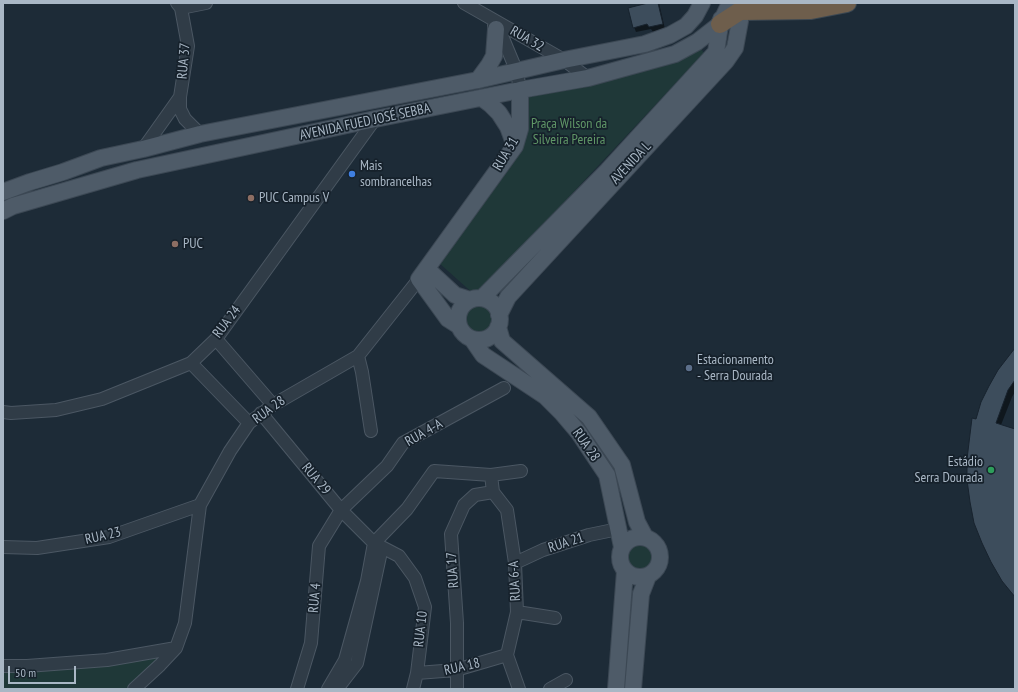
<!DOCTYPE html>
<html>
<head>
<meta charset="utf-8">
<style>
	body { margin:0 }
	#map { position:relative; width:1018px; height:692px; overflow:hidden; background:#1d2b37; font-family:"PT Sans Narrow",sans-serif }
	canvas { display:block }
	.frame { position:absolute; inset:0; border:4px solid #a9b7c5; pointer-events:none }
	.scale { position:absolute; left:8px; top:666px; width:68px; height:18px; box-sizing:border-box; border:2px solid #a9b7c5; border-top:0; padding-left:5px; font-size:12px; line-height:14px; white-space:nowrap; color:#a9b7c5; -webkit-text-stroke:3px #16212b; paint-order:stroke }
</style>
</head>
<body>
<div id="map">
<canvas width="1018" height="692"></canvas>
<div class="frame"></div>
<div class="scale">50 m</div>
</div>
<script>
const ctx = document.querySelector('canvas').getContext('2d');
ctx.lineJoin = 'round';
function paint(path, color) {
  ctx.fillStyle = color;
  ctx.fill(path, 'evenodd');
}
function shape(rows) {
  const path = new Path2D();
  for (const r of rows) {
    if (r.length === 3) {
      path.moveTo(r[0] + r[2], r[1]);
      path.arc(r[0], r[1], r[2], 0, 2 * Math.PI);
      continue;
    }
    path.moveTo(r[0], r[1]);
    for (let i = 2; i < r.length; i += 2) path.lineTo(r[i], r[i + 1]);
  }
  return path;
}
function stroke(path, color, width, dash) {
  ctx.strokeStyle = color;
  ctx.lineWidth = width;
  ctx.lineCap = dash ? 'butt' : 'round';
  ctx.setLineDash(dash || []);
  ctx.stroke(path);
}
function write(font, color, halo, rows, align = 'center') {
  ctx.font = font + ' "PT Sans Narrow",sans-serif';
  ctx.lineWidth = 3.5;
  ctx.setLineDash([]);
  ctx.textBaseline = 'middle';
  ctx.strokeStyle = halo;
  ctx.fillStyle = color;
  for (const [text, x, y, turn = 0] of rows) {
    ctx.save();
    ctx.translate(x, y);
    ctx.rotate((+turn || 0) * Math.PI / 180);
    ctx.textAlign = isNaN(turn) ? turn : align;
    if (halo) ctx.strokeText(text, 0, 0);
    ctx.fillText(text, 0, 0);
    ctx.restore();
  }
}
paint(shape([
	[701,49,704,53,476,296,439,263,507,172,517,155,526,94,557,89,665,66],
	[479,319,14],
	[640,557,12],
	[176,648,134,689,3,689,3,662,107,660]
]), '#1f3838');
paint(shape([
	[645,3,659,3,665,29,653,32,651,29,636,32,634,27],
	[1015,351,1015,392,1012,397,1001,425,1015,430,1015,597,1008,588,977,420]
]), '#0007');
const building = shape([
	[648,3,658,3,663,24,649,27,647,24,633,28,628,8,648,3],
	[1015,348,1015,380,1008,390,996,423,1015,429,1015,597,1002,581,991,562,982,543,974,523,970,502,967,480,967,459,972,418,976,419,981,402,989,386,998,370,1015,348]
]);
paint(building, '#3d4d5c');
stroke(building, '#18232e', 1);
const minor = shape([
	[464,3,564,60,588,78],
	[181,8,206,3],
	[494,26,502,36,517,72,520,90],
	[180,97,180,109,185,119,200,134],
	[143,149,158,128,180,97,188,46,181,8,177,3],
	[216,339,273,405],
	[358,356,362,372,371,431],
	[191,363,249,423],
	[3,412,11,413,56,410,102,399,191,363,216,339,375,119],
	[261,413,341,510,374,543,399,556,415,578,425,607,417,673,413,689],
	[491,475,493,492,507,510,515,563,517,612,507,655,519,689],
	[374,543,407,509,434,471,491,475,521,471],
	[3,547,37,548,109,537,200,505],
	[515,563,543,550,589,535,618,529],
	[517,612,555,618],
	[3,666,27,666,107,660,176,648],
	[417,673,456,670,507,655],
	[134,689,160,665,176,648,185,623,200,505,230,451,249,423,273,405,358,356,419,279],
	[297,689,311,643,319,546,341,510,387,466,403,443,504,388],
	[328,689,345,660,367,581,374,543],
	[337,689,357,663,382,547],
	[457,689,457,623,451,534,464,505,475,495,493,492],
	[550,689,566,680]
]);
const major = shape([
	[478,80,489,65,494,56,496,29],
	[482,98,490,104,499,113,508,127,515,146],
	[3,192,30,182,63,172,101,158,143,149,200,134,478,80,564,60,645,44,670,35,686,26,695,16,702,3],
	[3,211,13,206,137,170,375,119,520,90,588,78,675,54,697,42,720,24,730,3],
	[427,269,455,295,470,300],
	[482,298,608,170,716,52,721,19],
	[479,319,21],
	[499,315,508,297,726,61,735,48,740,21,740,3],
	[459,326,448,319,419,279,515,146,520,129,520,90],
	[498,327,502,341,589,417,622,465,637,522,645,537],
	[472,339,483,355,545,396,562,413,579,433,607,475,622,547],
	[640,557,20],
	[616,689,625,571],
	[633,689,641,594,648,576]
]);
const highway = shape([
	[720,24,740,11,811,10,847,3]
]);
stroke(minor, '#4b5763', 14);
stroke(major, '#3c4854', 18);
stroke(highway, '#3b4752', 20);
stroke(minor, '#303c47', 12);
stroke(major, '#4e5b68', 16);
stroke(highway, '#6e5e4c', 18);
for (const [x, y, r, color] of [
	[352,174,4,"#3f7fe0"],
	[251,198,4,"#8d6e63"],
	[175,244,4,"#8d6e63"],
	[689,368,4,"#5c6f8a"],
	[991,470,4,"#2e9e5b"]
]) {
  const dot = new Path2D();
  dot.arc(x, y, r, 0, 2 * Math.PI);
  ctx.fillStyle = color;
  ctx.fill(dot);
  stroke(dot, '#16212b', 1.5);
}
write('14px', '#a9b7c5', '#16212b', [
	["RUA 32",527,39,30],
	["RUA 37",184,61,-85],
	["AVENIDA FUED JOSÉ SEBBA",365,122,-12],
	["RUA 31",506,154,-59],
	["AVENIDA L",631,163,-47],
	["RUA 24",227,322,-53],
	["RUA 28",269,410,-36],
	["RUA 4-A",424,433,-30],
	["RUA 28",586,445,55],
	["RUA 29",316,479,50],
	["RUA 23",103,536,-13],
	["RUA 21",566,543,-18],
	["RUA 17",453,570,-94],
	["RUA 6-A",515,581,-93],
	["RUA 4",315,598,-85],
	["RUA 10",421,629,-84],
	["RUA 18",462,667,-13]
]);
write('14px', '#609767', '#16212b', [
	["Praça Wilson da",569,124],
	["Silveira Pereira",569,140]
]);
write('14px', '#a9b7c5', '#16212b', [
	["Mais",360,166],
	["sombrancelhas",360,182],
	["PUC Campus V",259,198],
	["PUC",183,244],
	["Estacionamento",697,360],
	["- Serra Dourada",697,376],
	["Estádio",983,462,"right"],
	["Serra Dourada",983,478,"right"]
], 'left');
</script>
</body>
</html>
